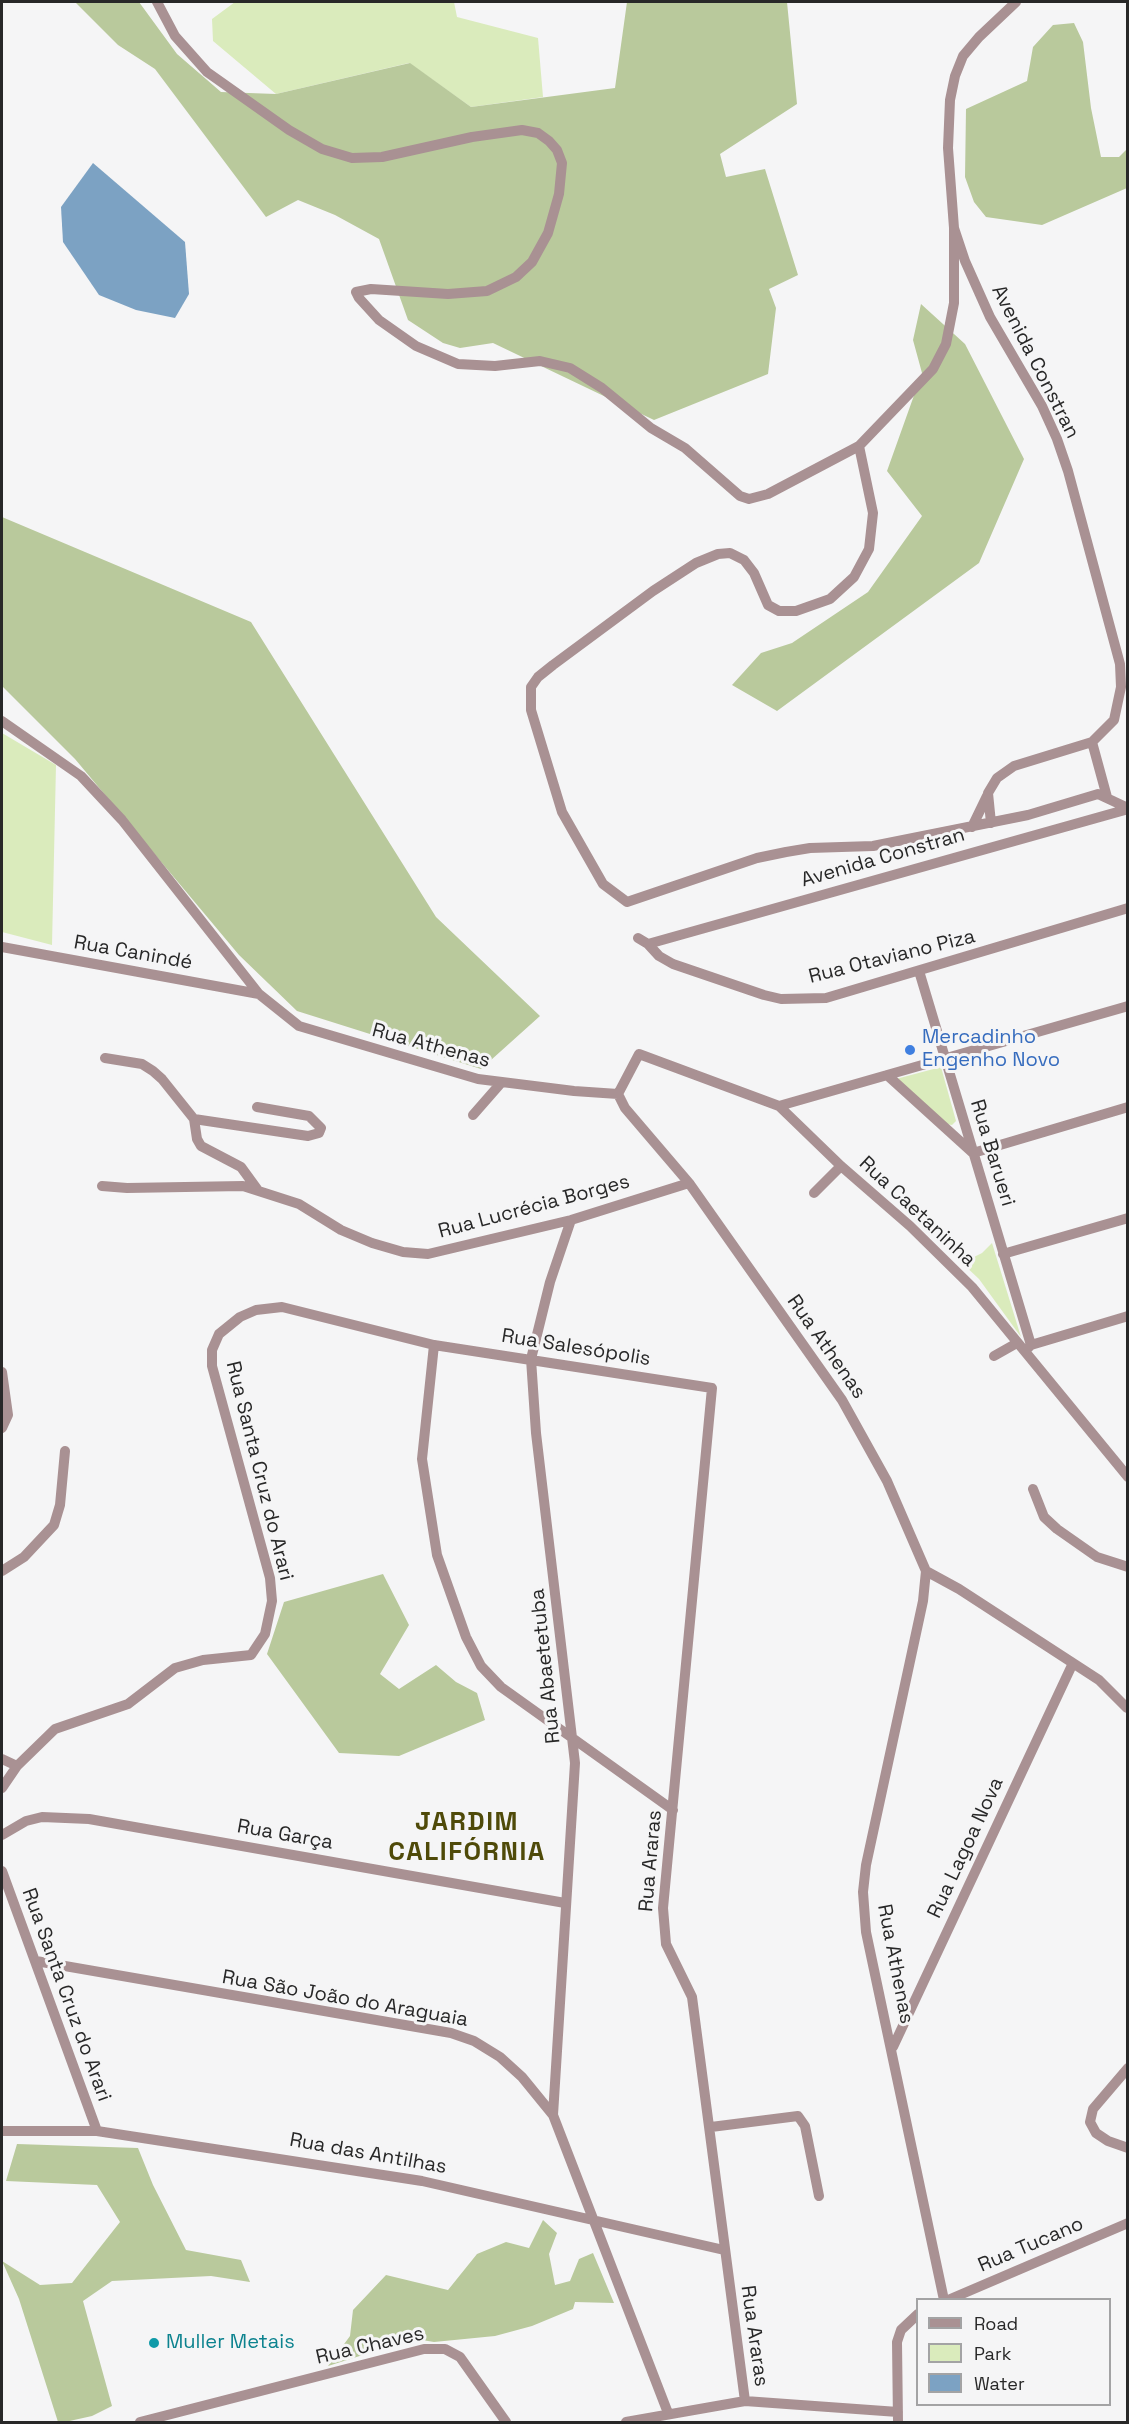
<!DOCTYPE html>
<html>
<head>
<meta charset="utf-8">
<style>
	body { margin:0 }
	#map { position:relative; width:1129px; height:2424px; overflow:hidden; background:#f5f5f6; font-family:"Space Grotesk",sans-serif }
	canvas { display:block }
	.frame { position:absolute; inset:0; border:3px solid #282828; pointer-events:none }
	.legend { position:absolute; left:916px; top:2298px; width:195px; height:108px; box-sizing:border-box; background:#f5f5f6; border:2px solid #a3a3a4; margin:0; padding:8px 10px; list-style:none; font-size:18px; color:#282828 }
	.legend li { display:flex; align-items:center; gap:12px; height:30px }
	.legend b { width:30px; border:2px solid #a3a3a4 }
</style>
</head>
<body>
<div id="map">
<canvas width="1129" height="2424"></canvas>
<div class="frame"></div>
<ul class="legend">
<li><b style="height:8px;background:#a99193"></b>Road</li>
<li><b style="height:16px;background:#daebbc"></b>Park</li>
<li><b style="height:16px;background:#7ca2c3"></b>Water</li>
</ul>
</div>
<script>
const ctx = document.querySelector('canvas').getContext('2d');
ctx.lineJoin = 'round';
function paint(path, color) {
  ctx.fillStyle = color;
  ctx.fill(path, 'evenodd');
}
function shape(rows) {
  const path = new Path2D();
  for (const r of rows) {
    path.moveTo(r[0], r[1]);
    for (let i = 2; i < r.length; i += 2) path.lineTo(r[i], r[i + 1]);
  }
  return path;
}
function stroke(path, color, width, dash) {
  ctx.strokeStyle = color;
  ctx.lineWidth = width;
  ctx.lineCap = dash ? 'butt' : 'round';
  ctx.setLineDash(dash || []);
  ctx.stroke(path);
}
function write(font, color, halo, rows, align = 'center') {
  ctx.font = font + ' "Space Grotesk",sans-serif';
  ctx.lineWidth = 6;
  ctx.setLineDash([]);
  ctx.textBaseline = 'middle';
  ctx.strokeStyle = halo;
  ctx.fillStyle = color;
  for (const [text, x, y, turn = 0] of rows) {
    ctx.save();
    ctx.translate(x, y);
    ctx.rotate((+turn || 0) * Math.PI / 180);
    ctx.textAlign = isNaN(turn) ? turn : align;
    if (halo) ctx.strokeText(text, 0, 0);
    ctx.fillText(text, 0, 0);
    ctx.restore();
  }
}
paint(shape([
	[235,2,454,2,457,17,538,38,543,97,471,107,409,63,276,94,213,41,212,19],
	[2,733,56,765,52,945,2,932],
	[941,1067,956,1121,952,1125,946,1124,896,1079],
	[992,1243,1021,1337,979,1279,962,1263,982,1253]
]), '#daebbc');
paint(shape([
	[75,2,139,2,177,54,221,92,276,94,410,63,471,107,615,88,627,2,787,2,797,104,720,154,726,177,765,169,798,275,769,289,776,308,768,374,654,420,493,343,460,348,443,343,408,320,379,239,335,215,298,200,266,217,155,69,118,45],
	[1074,23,1083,42,1091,108,1101,157,1119,157,1127,149,1127,188,1042,225,986,217,974,202,965,177,966,109,1027,81,1033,47,1053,25],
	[921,304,965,344,1024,459,979,563,777,711,732,685,761,653,792,643,868,592,922,516,887,471,922,373,913,340],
	[2,517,251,622,436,917,540,1016,481,1069,297,1011,239,955,75,759,2,686],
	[383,1574,409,1625,380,1674,399,1689,436,1665,456,1682,477,1693,485,1720,399,1756,339,1753,267,1654,284,1602],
	[17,2144,138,2148,153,2185,186,2250,241,2260,250,2282,211,2276,112,2281,83,2301,112,2406,92,2416,65,2422,58,2422,19,2299,2,2261,40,2285,72,2283,120,2222,97,2185,6,2181],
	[543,2220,557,2233,549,2254,555,2285,570,2281,579,2259,593,2253,614,2303,575,2302,573,2309,532,2326,495,2336,434,2342,392,2335,366,2354,328,2366,350,2336,353,2310,386,2275,448,2290,477,2254,506,2242,529,2248]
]), '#b9c99c');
paint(shape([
	[93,163,185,242,189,294,175,318,136,310,99,295,63,242,61,207]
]), '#7ca2c3');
stroke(shape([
	[157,2,175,36,207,72,289,130,322,149,352,158,382,157,472,137,522,130,538,133,549,141,557,150,562,163,559,194,548,233,532,262,516,277,487,291,448,294,371,289,356,292,359,298,379,320,416,346,458,364,495,366,540,361,570,368,602,388,651,428,685,448,740,496,749,499,768,494,859,446,933,369,946,344,954,303,954,228],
	[859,446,873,513,869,549,854,577,830,599,796,611,779,611,768,605,754,573,744,560,730,553,718,554,696,563,653,591,553,665,538,677,531,687,531,710,562,812,603,884,627,902,757,858,786,852,810,848,873,846,1028,815,1098,794,1128,808],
	[2,721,81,776,122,820,259,994,299,1026,478,1079,574,1091,618,1094,625,1108,689,1183,842,1400,887,1481,926,1571,923,1601,866,1865,863,1892,866,1932,944,2300],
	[1092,742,1107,797],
	[991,823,988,793,997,778,1014,766,1092,742,1114,720,1121,687,1120,664,1068,471,1057,439,1042,406,990,317,965,261,954,228,948,148,950,100,955,76,963,56,979,37,1016,2],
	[972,827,987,796],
	[638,938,648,944,659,956,673,964,764,995,781,999,826,998,1128,908],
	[648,944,1128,809],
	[2,947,259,994],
	[919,971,1031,1345],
	[105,1058,142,1064,153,1071,162,1079,194,1119],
	[887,1075,973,1153,1128,1107],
	[618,1094,639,1054,779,1106,1128,1006],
	[779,1106,841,1166,910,1226,972,1287,1128,1477],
	[257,1107,309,1116,321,1128,319,1133,308,1136,194,1119,197,1139,201,1146,241,1167,257,1189],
	[473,1115,501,1083],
	[102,1186,127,1188,243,1186,299,1204,341,1230,372,1243,403,1252,428,1254,571,1220,689,1183],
	[814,1193,841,1166],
	[1003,1254,1128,1218],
	[434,1345,422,1459,437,1555,466,1637,481,1666,501,1687,673,1810],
	[1026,1350,1031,1345,1128,1316],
	[994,1356,1017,1343],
	[2,1372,8,1415,2,1428],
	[1033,1489,1044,1517,1057,1529,1097,1557,1128,1567],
	[2,1571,24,1557,54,1525,60,1505,65,1451],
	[926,1571,959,1589,1099,1680,1127,1708],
	[2,1759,17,1766],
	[2,1788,17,1766,55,1729,128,1704,175,1668,203,1660,251,1655,265,1634,272,1601,270,1578,212,1366,212,1350,219,1334,240,1317,256,1310,282,1307,434,1345,712,1388,663,1908,666,1944,692,1997,745,2401],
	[2,1835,26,1821,42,1817,89,1819,565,1903],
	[2,1871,97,2131],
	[36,1961,451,2033,474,2041,500,2057,522,2077,553,2115,668,2413],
	[893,2047,1073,1663],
	[1128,2068,1093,2109,1090,2122,1096,2133,1108,2141,1128,2148],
	[553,2115,575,1763,536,1433,531,1359,550,1282,571,1220],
	[711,2127,798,2116,805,2126,819,2196],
	[2,2131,97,2131,422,2181,724,2250],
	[948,2300,1128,2223],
	[140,2422,424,2349,445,2349,460,2357,506,2422],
	[626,2422,745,2401,898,2412],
	[898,2422,897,2342,901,2330,918,2314]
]), '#a99193', 10);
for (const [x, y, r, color] of [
	[910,1050,6,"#3f7fe0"],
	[154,2343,6,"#0f9aa8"]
]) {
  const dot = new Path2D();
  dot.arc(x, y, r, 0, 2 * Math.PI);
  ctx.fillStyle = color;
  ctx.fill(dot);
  stroke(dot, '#f5f5f6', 2);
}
write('20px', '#282828', '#f5f5f6', [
	["Avenida Constran",1035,362,63],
	["Avenida Constran",883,858,-16],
	["Rua Canindé",133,953,10],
	["Rua Otaviano Piza",892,957,-14],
	["Rua Athenas",431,1046,15],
	["Rua Barueri",992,1153,73],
	["Rua Lucrécia Borges",534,1207,-15],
	["Rua Caetaninha",917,1212,43],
	["Rua Athenas",826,1347,55],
	["Rua Salesópolis",576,1348,9],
	["Rua Santa Cruz do Arari",259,1471,76],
	["Rua Abaetetuba",546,1666,-96],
	["Rua Garça",285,1835,10],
	["Rua Lagoa Nova",966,1848,-65],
	["Rua Araras",651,1861,-85],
	["Rua Athenas",895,1964,79],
	["Rua Santa Cruz do Arari",66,1995,70],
	["Rua São João do Araguaia",345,1999,10],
	["Rua das Antilhas",368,2154,10],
	["Rua Tucano",1031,2245,-23],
	["Rua Araras",754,2336,82],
	["Rua Chaves",370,2346,-13]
]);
write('20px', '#366cbe', '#f5f5f6', [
	["Mercadinho",922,1038],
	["Engenho Novo",922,1061]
], 'left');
write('20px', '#0d838f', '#f5f5f6', [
	["Muller Metais",166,2343]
], 'left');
ctx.letterSpacing = '1.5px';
write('bold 26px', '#4f4a09', '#f5f5f6', [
	["JARDIM",467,1823],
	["CALIFÓRNIA",467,1853]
]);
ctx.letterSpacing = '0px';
</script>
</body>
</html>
